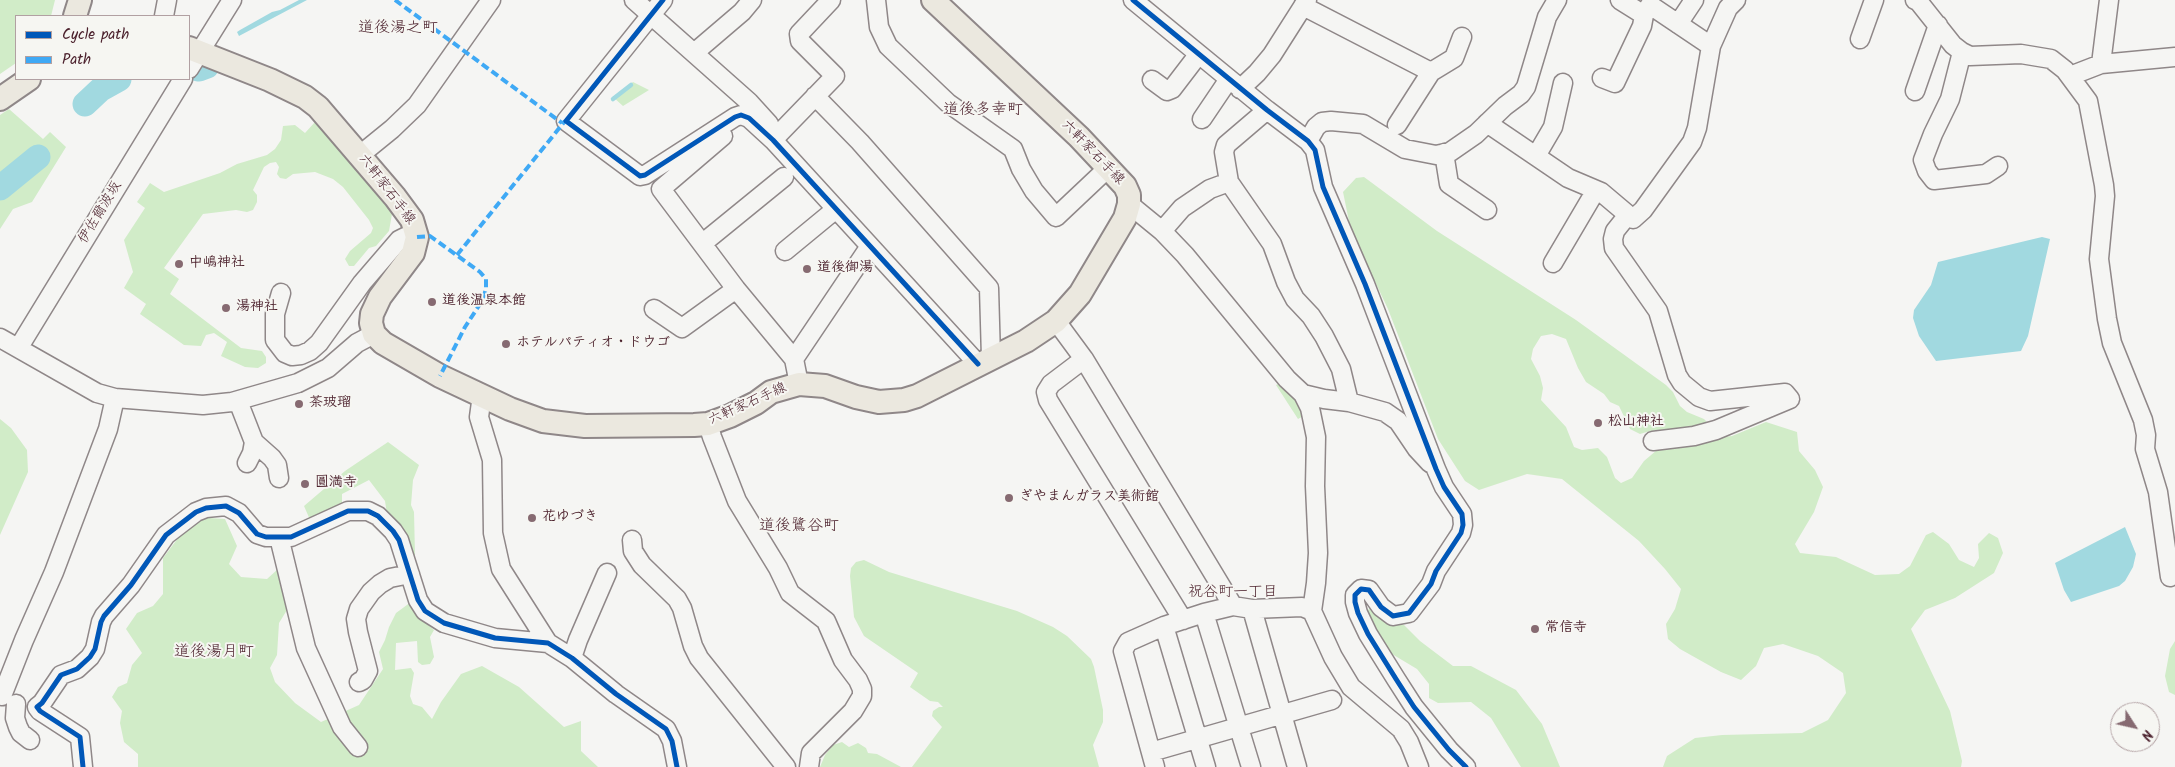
<!DOCTYPE html>
<html>
<head>
<meta charset="utf-8">
<style>
	body { margin:0 }
	#map { position:relative; width:2175px; height:767px; overflow:hidden; background:#f5f5f3; font-family:Kalam,sans-serif }
	canvas { display:block }
	.legend { position:absolute; left:15px; top:15px; width:175px; height:65px; box-sizing:border-box; background:#f6f6f2; border:1px solid #b1a0a2; margin:0; padding:6px 9px; list-style:none; font-size:15px; color:#4a1f2b }
	.legend li { display:flex; align-items:center; gap:10px; height:25px }
	.legend b { width:25px; border:1px solid #b1a0a2 }
	.north { position:absolute; left:2110px; top:702px; width:50px; height:50px; box-sizing:border-box; background:#f6f6f2; border:1px solid #b1a0a2; border-radius:50%; rotate:125deg; font-size:14px; font-weight:700; line-height:20px; text-align:center; color:#4a1f2b }
	.north::after { content:''; display:block; margin:auto; width:18px; height:22px; background:#866a71; clip-path:polygon(50% 0,100% 100%,50% 72%,0 100%) }
</style>
</head>
<body>
<div id="map">
<canvas width="2175" height="767"></canvas>
<ul class="legend">
<li><b style="height:6px;background:#0057b8"></b>Cycle path</li>
<li><b style="height:6px;background:#3fa9f5"></b>Path</li>
</ul>
<div class="north">N</div>
</div>
<script>
const ctx = document.querySelector('canvas').getContext('2d');
ctx.lineJoin = 'round';
function paint(path, color) {
  ctx.fillStyle = color;
  ctx.fill(path, 'evenodd');
}
function shape(rows) {
  const path = new Path2D();
  for (const r of rows) {
    path.moveTo(r[0], r[1]);
    for (let i = 2; i < r.length; i += 2) path.lineTo(r[i], r[i + 1]);
  }
  return path;
}
function stroke(path, color, width, dash) {
  ctx.strokeStyle = color;
  ctx.lineWidth = width;
  ctx.lineCap = dash ? 'butt' : 'round';
  ctx.setLineDash(dash || []);
  ctx.stroke(path);
}
function write(font, color, halo, rows, align = 'center') {
  ctx.font = font + ' Kalam,"Klee One",sans-serif';
  ctx.lineWidth = 4;
  ctx.setLineDash([]);
  ctx.textBaseline = 'middle';
  ctx.strokeStyle = halo;
  ctx.fillStyle = color;
  for (const [text, x, y, turn = 0] of rows) {
    ctx.save();
    ctx.translate(x, y);
    ctx.rotate((+turn || 0) * Math.PI / 180);
    ctx.textAlign = isNaN(turn) ? turn : align;
    if (halo) ctx.strokeText(text, 0, 0);
    ctx.fillText(text, 0, 0);
    ctx.restore();
  }
}
paint(shape([
	[0,0,55,0,51,16,16,16,16,63,0,74],
	[633,82,649,90,623,106,613,97],
	[9,109,43,139,50,132,66,147,32,202,13,209,0,229,0,115],
	[315,122,321,125,390,207,392,214,389,231,376,246,369,248,354,266,349,266,345,259,350,251,371,233,373,228,369,220,343,187,333,179,315,172,293,174,286,179,280,178,277,174,279,167,276,162,270,163,264,167,253,190,257,195,257,202,253,210,247,212,236,210,203,214,164,268,179,279,170,294,241,348,262,351,266,357,266,363,258,368,245,367,221,356,227,342,214,333,206,335,201,346,184,345,140,314,146,304,124,288,133,272,124,240,145,208,137,202,150,183,164,192,220,173,237,164,267,155,275,149,281,140,283,126,295,125,305,133],
	[1364,177,1437,231,1576,320,1666,385,1673,392,1680,406,1687,412,1704,419,1707,422,1708,426,1650,431,1640,434,1630,429,1619,406,1610,402,1604,394,1586,382,1578,368,1566,339,1552,334,1541,336,1533,349,1531,359,1540,376,1543,388,1541,400,1566,427,1574,447,1582,450,1598,448,1607,457,1615,478,1621,483,1632,478,1644,461,1657,450,1714,438,1732,436,1766,422,1797,432,1799,451,1815,470,1823,487,1814,512,1795,544,1800,553,1836,557,1875,575,1899,574,1910,566,1926,535,1933,532,1949,544,1959,560,1974,567,1979,558,1978,544,1989,533,1998,538,2003,553,1994,573,1955,598,1925,610,1911,629,1950,711,1962,761,1961,767,1663,767,1667,756,1695,738,1722,735,1802,733,1828,720,1846,693,1843,673,1818,656,1783,644,1764,648,1756,666,1741,680,1721,672,1680,649,1668,639,1666,624,1675,609,1681,589,1665,569,1639,541,1562,479,1527,474,1479,490,1465,481,1438,439,1388,309,1351,231,1343,192,1356,178],
	[1284,381,1307,414,1298,419,1276,385],
	[0,419,11,428,27,450,28,472,0,535],
	[388,442,419,465,413,480,411,505,414,512,415,555,411,556,387,514,385,501,369,480,342,494,342,510,311,522,304,506,345,471],
	[194,517,225,519,237,546,229,564,241,577,267,579,278,569,290,605,279,623,277,655,270,668,275,682,295,703,321,722,359,705,383,669,379,652,385,640,389,627,396,613,411,602,420,618,434,630,430,637,434,657,430,664,422,665,418,662,417,641,396,643,395,670,411,668,414,673,410,696,413,704,422,707,432,719,441,702,461,674,482,666,519,687,564,727,581,721,581,751,598,767,138,767,138,754,124,742,120,723,122,711,112,697,118,687,127,683,132,665,142,653,126,629,137,613,153,606,163,594,163,558],
	[864,560,889,572,1017,611,1053,627,1067,636,1091,659,1094,667,1103,710,1103,722,1093,745,1099,767,912,767,942,727,932,716,933,711,939,707,943,707,938,702,930,701,910,687,918,673,864,636,854,617,850,576,851,568,856,562],
	[1370,606,1375,609,1387,621,1404,625,1420,641,1453,666,1471,666,1516,690,1542,724,1560,767,1521,767,1491,718,1471,702,1438,703,1429,698,1429,684,1417,669,1392,654,1376,638,1367,613],
	[2175,641,2175,695,2169,692,2165,676,2170,649],
	[842,742,849,747,858,743,866,748,868,753,877,754,901,767,820,767,825,755,833,745]
]), '#d1ecc8');
paint(shape([
	[299,0,307,0,239,36,237,32,240,30,272,12,280,10],
	[2042,237,2050,239,2028,336,2021,351,1936,361,1919,336,1913,318,1914,310,1931,285,1938,262],
	[2125,527,2136,554,2133,567,2125,581,2119,586,2071,602,2064,590,2055,563]
]), '#a1d9e0');
stroke(shape([
	[613,99,631,85]
]), '#a1d9e0', 4.5);
stroke(shape([
	[195,68,199,69,207,66],
	[85,104,101,89,119,79],
	[0,188,38,157]
]), '#a1d9e0', 25);
const minor = shape([
	[634,0,749,102,769,124],
	[663,0,566,121,640,176,645,175,735,117,741,115,749,118,773,140,978,364],
	[876,0,879,27,888,46,948,103,1013,149,1021,169,1034,191,1056,217,1109,167],
	[1133,0,1267,110,1308,141,1315,150,1323,187,1365,284,1436,469,1444,487,1462,514,1463,525,1461,533,1436,571,1431,584,1409,613,1393,616,1381,607,1369,590,1361,589,1355,595,1355,602,1358,613,1368,634,1396,679,1414,707,1449,750,1466,767],
	[1620,0,1644,15],
	[1915,0,1918,1,1953,45,1962,52,1970,56,2021,54,2051,59,2065,70,2088,101,2104,185,2105,196,2099,259,2107,319,2112,343,2143,420,2146,435,2145,449,2158,492,2170,577],
	[1303,6,1431,72,1397,125],
	[164,16,167,0],
	[1678,24,1694,0],
	[1860,39,1874,0],
	[1962,52,1950,99,1933,134,1923,160,1927,171,1934,180,1986,174,1998,166],
	[694,53,742,12,752,0],
	[2101,64,2109,0],
	[189,69,232,0],
	[1431,72,1454,58,1462,37],
	[2070,76,2101,64,2175,57],
	[1602,78,1615,83,1642,26,1644,15,1650,5,1711,46],
	[1152,80,1167,91,1172,89,1198,55],
	[1240,89,1257,73,1272,55,1307,0],
	[1915,91,1938,25],
	[815,96,860,142,989,288,991,358],
	[1267,110,1226,145,1224,152,1229,182,1272,244,1286,282,1295,299,1311,316,1324,336,1341,369,1349,402],
	[1202,119,1229,79],
	[1487,123,1568,178,1601,192,1633,219,1643,210,1692,142,1697,128,1711,46,1728,8,1736,0],
	[723,136,661,189,736,289,794,359,799,384],
	[773,140,835,76,800,41,799,34,831,0],
	[1308,141,1316,127,1322,122,1331,121,1363,124,1405,149,1436,155,1450,152,1476,134,1505,106,1521,94,1526,87,1547,17,1557,0],
	[1444,153,1449,184,1487,210],
	[360,155,392,129,417,105,491,0],
	[1536,156,1553,127,1563,83],
	[1129,204,1162,231,1185,255,1287,379,1303,394,1324,399,1349,402,1385,412,1398,421,1417,449,1430,463],
	[1627,216,1615,231,1613,239,1614,248,1658,311,1677,375,1682,383,1699,397,1710,401,1785,393,1790,399,1716,430,1694,436,1653,441],
	[1162,231,1182,208,1210,189,1229,182],
	[703,243,784,177],
	[785,251,836,209],
	[1553,263,1596,190],
	[281,293,275,314,275,340,285,353,292,356,301,355,310,351,319,343,362,283,399,240,405,237,417,237],
	[654,309,682,328,736,289],
	[1056,321,1084,359,1233,606],
	[0,338,97,393,115,398,203,405,232,402,298,383,328,368,357,343,374,334],
	[19,347,183,79],
	[794,359,870,246],
	[1084,359,1051,384,1046,392,1048,400,1183,620],
	[1303,394,1310,408,1316,437,1315,486,1318,553,1316,583,1312,611,1333,657,1351,687,1401,729,1409,742,1419,767],
	[482,395,479,417,492,460,493,533,501,569,548,643],
	[238,401,254,442,272,458,277,465,279,478],
	[708,424,712,437,737,501,778,568,790,593,826,621,843,660,858,680,862,689,862,696,853,711,811,753,809,767],
	[247,463,252,453,254,442],
	[279,537,306,648,342,727,358,747],
	[632,540,633,551,642,565,677,599,682,608,693,646,699,658,786,767],
	[1252,609,1297,767],
	[1204,613,1251,767],
	[1164,626,1206,767],
	[572,658,578,640,607,573],
	[359,682,363,680,368,671,358,632,356,619,359,609,371,592,380,584,390,578,410,574],
	[2,696,24,640,54,572,108,429,115,398],
	[16,704,15,718,18,727,21,733,30,740],
	[1151,752,1332,700],
	[83,767,80,737,40,711,37,707,42,703,61,675,77,669,90,657,95,649,101,622,104,616,131,585,166,535,196,512,206,508,226,506,239,513,257,534,266,537,291,537,348,511,368,511,378,516,393,531,399,540,418,600,425,611,444,623,495,638,548,643,572,658,616,694,666,729,672,741,677,767],
	[1155,767,1123,651,1128,642,1164,626,1204,613,1233,606,1252,609,1302,607,1312,611]
]);
const major = shape([
	[75,16,80,0],
	[189,48,270,80,305,97,318,107,395,197,412,220,417,237,413,253,380,297,372,314,371,323,374,334,383,343,440,376,510,409,543,421,585,426,694,425,708,424,730,416,756,403,771,392,799,384,825,386,856,397,879,402,904,400,917,396,1026,341,1056,321,1080,294,1125,218,1129,204,1129,195,1125,186,1079,137,933,0],
	[0,99,29,79]
]);
stroke(minor, '#8f8788', 21);
stroke(major, '#8f8788', 26);
stroke(minor, '#f5f5f3', 18);
stroke(major, '#ebe8df', 22);
stroke(shape([
	[395,0,562,123],
	[417,237,430,236,480,272,486,279,486,289,482,301,465,327,440,376],
	[457,255,565,121]
]), '#3fa9f5', 4, [8, 4]);
stroke(shape([
	[663,0,566,121,640,176,645,175,735,117,741,115,749,118,773,140,978,364],
	[1133,0,1267,110,1308,141,1315,150,1323,187,1365,284,1436,469,1444,487,1462,514,1463,525,1461,533,1436,571,1431,584,1409,613,1393,616,1381,607,1369,590,1361,589,1355,595,1355,602,1358,613,1368,634,1396,679,1414,707,1449,750,1466,767],
	[83,767,80,737,40,711,37,707,42,703,61,675,77,669,90,657,95,649,101,622,104,616,131,585,166,535,196,512,206,508,226,506,239,513,257,534,266,537,291,537,348,511,368,511,378,516,393,531,399,540,418,600,425,611,444,623,495,638,548,643,572,658,616,694,666,729,672,741,677,767]
]), '#0057b8', 5);
for (const [x, y, r, color] of [
	[179,264,5,"#866a71"],
	[807,269,5,"#866a71"],
	[432,302,5,"#866a71"],
	[226,308,5,"#866a71"],
	[506,344,5,"#866a71"],
	[299,404,5,"#866a71"],
	[1598,423,5,"#866a71"],
	[305,484,5,"#866a71"],
	[1009,498,5,"#866a71"],
	[532,518,5,"#866a71"],
	[1535,629,5,"#866a71"]
]) {
  const dot = new Path2D();
  dot.arc(x, y, r, 0, 2 * Math.PI);
  ctx.fillStyle = color;
  ctx.fill(dot);
  stroke(dot, '#f6f6f2', 2);
}
write('14px', '#4a1f2b', '#f6f6f2', [
	["六軒家石手線",1092,153,46],
	["六軒家石手線",386,190,53],
	["伊佐爾波坂",101,213,-59],
	["六軒家石手線",748,405,-24]
]);
write('bold 14px', '#4a1f2b', '#f6f6f2', [
	["中嶋神社",189,264],
	["道後御湯",817,269],
	["道後温泉本館",442,302],
	["湯神社",236,308],
	["ホテルパティオ・ドウゴ",516,344],
	["茶玻瑠",309,404],
	["松山神社",1608,423],
	["圓満寺",315,484],
	["ぎやまんガラス美術館",1019,498],
	["花ゆづき",542,518],
	["常信寺",1545,629]
], 'left');
write('15px', '#4a1f2b', '#f6f6f2', [
	["祝谷町一丁目",1233,593]
]);
write('16px', '#4a1f2b', '#f6f6f2', [
	["道後湯之町",398,29],
	["道後多幸町",983,111],
	["道後鷺谷町",799,527],
	["道後湯月町",214,653]
]);
</script>
</body>
</html>
